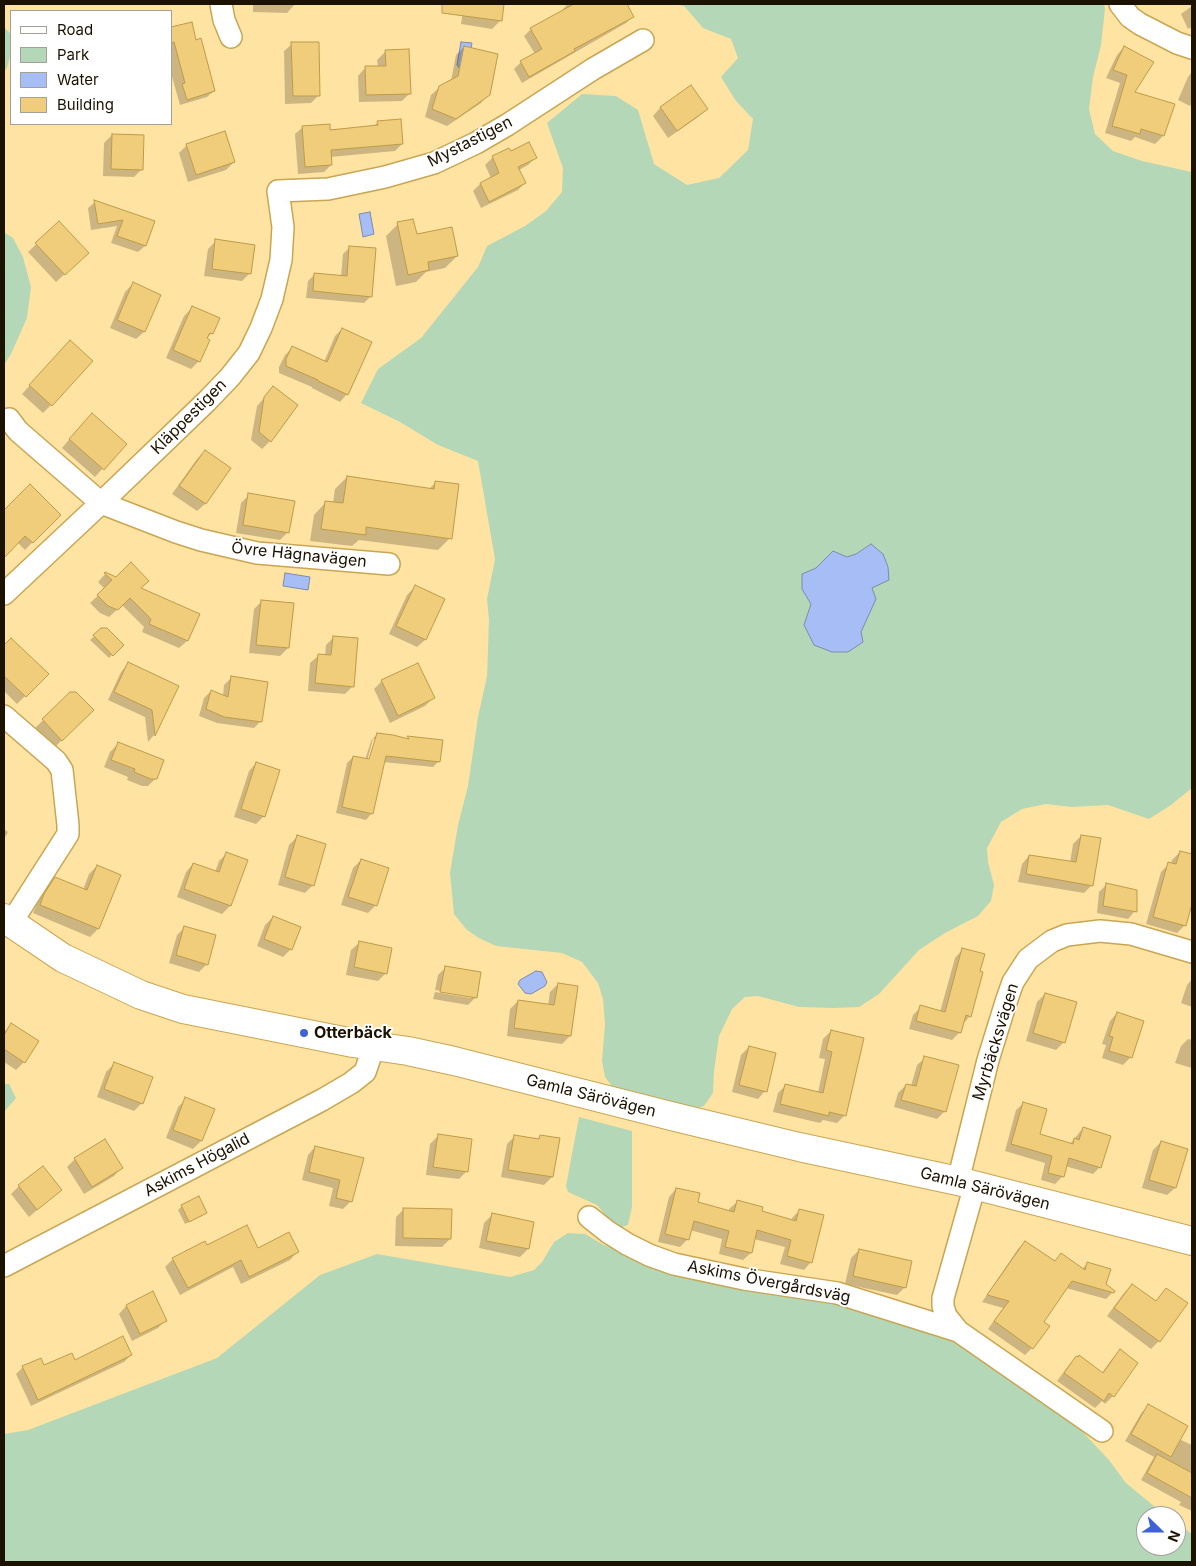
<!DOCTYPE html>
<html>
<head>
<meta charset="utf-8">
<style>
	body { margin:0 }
	#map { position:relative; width:1196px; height:1566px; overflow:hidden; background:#ffe3a2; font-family:Inter,sans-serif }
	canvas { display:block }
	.frame { position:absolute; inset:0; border:5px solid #1c1200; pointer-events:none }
	.legend { position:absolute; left:10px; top:10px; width:162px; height:115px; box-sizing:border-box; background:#fff; border:1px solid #a4a099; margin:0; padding:6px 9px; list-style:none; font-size:15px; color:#1c1200 }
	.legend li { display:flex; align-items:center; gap:10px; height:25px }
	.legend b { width:25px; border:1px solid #a4a099 }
	.north { position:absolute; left:1136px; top:1506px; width:50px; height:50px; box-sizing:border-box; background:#fff; border:1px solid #a4a099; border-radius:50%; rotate:112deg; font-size:14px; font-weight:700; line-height:20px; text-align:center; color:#1c1200 }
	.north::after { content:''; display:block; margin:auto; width:18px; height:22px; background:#3f62d4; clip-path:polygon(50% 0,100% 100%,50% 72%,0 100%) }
</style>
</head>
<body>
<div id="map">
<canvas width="1196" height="1566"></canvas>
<div class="frame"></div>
<ul class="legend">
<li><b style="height:6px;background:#fff"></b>Road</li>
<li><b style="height:14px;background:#b4d8b7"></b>Park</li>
<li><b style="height:14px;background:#a7bdf5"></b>Water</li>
<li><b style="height:14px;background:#f0cd7b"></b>Building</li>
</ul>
<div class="north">N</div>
</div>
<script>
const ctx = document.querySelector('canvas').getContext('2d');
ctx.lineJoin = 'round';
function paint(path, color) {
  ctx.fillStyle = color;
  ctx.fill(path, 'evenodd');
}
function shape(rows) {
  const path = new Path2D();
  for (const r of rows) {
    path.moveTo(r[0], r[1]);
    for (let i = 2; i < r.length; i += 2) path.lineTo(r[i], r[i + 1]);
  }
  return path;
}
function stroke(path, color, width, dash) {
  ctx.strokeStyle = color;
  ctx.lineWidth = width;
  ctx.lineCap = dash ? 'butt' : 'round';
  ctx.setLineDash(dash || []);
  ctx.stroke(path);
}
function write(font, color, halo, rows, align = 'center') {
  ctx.font = font + ' Inter,sans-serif';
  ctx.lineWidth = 4;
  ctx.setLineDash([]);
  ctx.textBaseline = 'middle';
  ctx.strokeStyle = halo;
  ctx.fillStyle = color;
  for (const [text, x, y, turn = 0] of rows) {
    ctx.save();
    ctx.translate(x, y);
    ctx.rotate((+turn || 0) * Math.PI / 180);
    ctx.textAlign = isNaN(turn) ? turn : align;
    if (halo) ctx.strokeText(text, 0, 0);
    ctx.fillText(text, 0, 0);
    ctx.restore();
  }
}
paint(shape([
	[674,4,1104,4,1105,9,1101,45,1093,77,1089,109,1095,134,1113,151,1142,161,1192,172,1192,788,1171,805,1149,819,1108,805,1072,807,1046,804,1022,809,1001,822,987,848,988,862,994,885,991,901,978,916,945,933,919,950,879,994,859,1007,834,1008,799,1007,758,996,745,997,732,1009,719,1036,714,1071,713,1093,704,1106,692,1110,614,1089,605,1077,602,1061,605,1024,603,999,598,983,582,962,562,953,496,946,479,938,467,930,454,914,450,873,458,825,468,786,478,717,487,676,489,620,487,599,495,559,478,461,438,445,400,422,361,403,378,369,421,338,478,267,487,246,525,226,546,211,562,192,563,168,547,123,582,94,616,96,638,110,654,164,687,185,719,178,748,150,753,119,736,101,721,77,738,58,731,39,703,28,684,6],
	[871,544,872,588,870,612,861,632,862,642,848,652,804,625,811,604,816,568,833,551,847,557,856,554],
	[4,27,10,33,11,53,7,68,4,72],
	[4,232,13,238,23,257,31,287,27,318,11,354,4,365],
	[4,1084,9,1084,16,1098,4,1112],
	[579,1117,632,1131,632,1207,628,1225,619,1228,613,1224,597,1205,568,1192,566,1186],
	[568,1233,585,1234,602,1244,629,1255,837,1302,956,1339,1078,1427,1109,1460,1126,1483,1166,1516,1146,1516,1146,1546,1176,1546,1176,1523,1192,1534,1192,1562,4,1562,4,1434,28,1430,217,1358,320,1275,377,1254,510,1277,534,1270,542,1262,554,1242]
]), '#b4d8b7');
const water = shape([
	[461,42,472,43,468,67,461,70,457,65,461,42],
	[370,212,374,234,363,237,359,214,370,212],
	[871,544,883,554,888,567,889,580,872,588,876,599,861,632,863,642,848,652,832,652,814,645,804,625,811,604,802,589,802,574,816,568,833,551,847,557,856,554,871,544],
	[285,573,310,577,308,590,283,586,285,573],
	[536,971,542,972,547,982,545,986,531,994,525,993,518,984,520,980,536,971]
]);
paint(water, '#a7bdf5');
stroke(water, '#7d8aac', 1);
paint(shape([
	[253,4,295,4,287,13,253,12],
	[464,4,503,4,500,21,492,29,461,24],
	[568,4,605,4,606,6,611,4,626,4,633,16,626,23,522,83,514,69,521,62,535,54,524,36,531,29,564,11,563,9],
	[1192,6,1192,27,1188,29,1181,14],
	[113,10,158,10,158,11,111,11],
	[171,29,195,41,214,91,207,97,180,105,171,73],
	[292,44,319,95,311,103,285,104,284,51],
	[464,47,489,94,481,103,447,126,425,117,431,95,440,87,451,81,456,55],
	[1124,47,1134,93,1163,136,1155,144,1135,137,1131,141,1105,133,1120,83,1106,78,1117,55],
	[385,52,410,93,402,101,359,102,358,76,365,68,378,67,377,60],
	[1191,73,1192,103,1190,106,1178,100,1188,77],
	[690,87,706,109,698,117,668,138,653,116,660,108],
	[378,122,402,144,395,151,330,157,331,165,324,172,298,174,295,134,303,127,329,131,373,127],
	[112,135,142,169,134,177,103,176,104,143],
	[187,145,234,162,226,170,188,182,179,153],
	[509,149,510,153,535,158,528,165,519,170,525,183,518,190,481,208,473,191,480,184,491,178,485,165,492,158],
	[95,202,153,222,145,246,138,252,111,243,117,226,91,230,88,208],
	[59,222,79,261,56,282,28,252],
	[398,224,416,236,457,256,445,268,426,272,416,282,396,286,386,236],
	[216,241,250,273,242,281,204,276,208,249],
	[350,247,371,296,364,303,306,298,308,281,315,274,341,277,343,254],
	[133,284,160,296,144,332,136,339,110,328,125,292],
	[192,308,212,333,206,339,199,361,191,369,166,358,184,316],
	[342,329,347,394,340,402,312,388,312,387,279,373,279,367,285,355,292,348,324,362,335,336],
	[63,349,51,405,43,413,22,394],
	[273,388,270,441,262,449,251,440,257,406],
	[84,422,125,444,95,477,62,448],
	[205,451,229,468,205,504,197,511,172,494,197,459],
	[347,477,429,489,436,482,450,538,438,550,359,540,352,546,310,541,314,515,326,502,333,503,335,489],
	[30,486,59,515,25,550,17,542,4,556,4,512],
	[249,495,288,532,280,540,236,533,241,503],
	[106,573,198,614,187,641,179,648,142,632,144,627,122,605,109,617,100,613,90,603,105,589,98,582],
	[415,587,443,600,425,640,417,647,389,634,407,595],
	[262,601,288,648,280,656,249,653,254,609],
	[101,629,122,645,109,658,90,640],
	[333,638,353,686,345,694,308,691,310,663,318,656,325,656,326,645],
	[11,639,47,674,17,704,4,691,4,646],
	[128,664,177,686,154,735,148,742,145,717,108,700,121,672],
	[231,678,261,721,254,728,217,723,199,716,204,698,211,691,223,696,224,685],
	[382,681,433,698,425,706,390,723,374,689],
	[71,693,92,710,54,748,35,728],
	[377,734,406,740,408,738,441,741,439,761,433,767,383,762,372,813,366,820,336,813,347,763,353,757,365,760,371,741],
	[373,739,376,739,368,765,366,765],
	[118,744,156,778,148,786,142,786,127,780,128,777,104,767,110,752],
	[256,763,264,816,256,824,234,817,249,771],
	[4,829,8,832,4,839],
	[1081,836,1092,885,1084,893,1018,882,1022,864,1029,856,1070,863,1073,844],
	[297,837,313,885,305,893,278,885,289,845],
	[1180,852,1192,856,1192,889,1191,893,1192,894,1192,899,1185,925,1177,933,1146,924,1161,872,1169,864,1171,864,1172,860],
	[227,853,247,860,230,906,222,914,177,897,186,872,193,864,215,872,219,861],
	[361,860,376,905,368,913,341,905,353,868],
	[97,866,119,875,98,929,90,937,33,913,37,904,48,886,56,878,83,890,89,874],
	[1107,884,1135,911,1128,919,1097,913,1099,892],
	[273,917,291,949,283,957,257,946,265,925],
	[185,927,207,964,199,972,169,963,177,935],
	[359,943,385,974,378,981,346,975,351,950],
	[962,950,970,1016,962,1025,960,1032,952,1040,909,1029,913,1015,921,1007,940,1012,955,958],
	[445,968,476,997,468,1005,433,999,435,992,471,998,471,996,435,990,438,975],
	[1192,979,1192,1007,1181,1003,1187,985],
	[558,984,570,1036,562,1044,507,1036,510,1009,518,1001,548,1006,550,992],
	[1045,994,1064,1042,1056,1050,1026,1041,1037,1002],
	[1117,1013,1131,1057,1123,1065,1102,1058,1106,1045,1102,1044,1110,1021],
	[12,1025,37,1041,24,1062,16,1070,4,1062,4,1032],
	[831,1031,845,1115,837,1123,823,1120,820,1123,773,1112,778,1093,786,1085,818,1093,825,1059,819,1058,823,1039],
	[1188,1039,1192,1040,1192,1068,1175,1063,1181,1046],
	[749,1047,765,1091,758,1099,732,1092,741,1055],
	[925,1058,945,1111,937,1119,894,1107,898,1093,906,1085,911,1086,917,1065],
	[114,1064,142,1103,134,1111,97,1097,106,1072],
	[186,1099,213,1109,201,1141,193,1149,166,1138,178,1107],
	[1024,1103,1039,1135,1070,1144,1083,1128,1100,1167,1093,1174,1065,1166,1063,1176,1055,1184,1041,1180,1045,1163,1005,1151,1016,1110],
	[438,1136,467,1171,459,1179,426,1175,430,1144],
	[515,1136,536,1140,541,1136,558,1139,552,1177,544,1185,501,1177,507,1144],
	[1161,1142,1175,1188,1167,1195,1142,1188,1153,1150],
	[315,1147,362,1159,351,1201,343,1209,329,1206,333,1188,302,1180,308,1155],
	[75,1159,121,1168,114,1176,84,1194,67,1167],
	[19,1186,60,1190,29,1217,11,1194],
	[676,1189,696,1203,729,1212,729,1209,737,1202,760,1212,791,1221,792,1218,800,1210,811,1262,804,1270,780,1264,785,1247,754,1239,751,1253,743,1260,719,1254,722,1239,690,1230,688,1239,680,1247,658,1242,669,1197],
	[182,1206,205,1213,202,1216,185,1224,178,1210],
	[404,1209,450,1239,442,1247,395,1246,396,1217],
	[492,1215,533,1223,528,1249,520,1257,479,1248,484,1223],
	[1025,1242,1054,1262,1082,1269,1087,1264,1105,1285,1113,1292,1106,1299,1066,1288,1042,1322,1048,1326,1032,1348,1025,1355,988,1329,1003,1308,982,1302,1018,1249],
	[207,1247,258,1250,297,1252,290,1260,241,1284,233,1267,180,1295,165,1267,173,1259],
	[859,1250,904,1288,897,1295,845,1284,851,1258],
	[1132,1285,1155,1302,1166,1289,1159,1341,1151,1349,1107,1316,1124,1293],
	[126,1306,166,1320,158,1328,132,1341,119,1314],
	[1120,1351,1113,1396,1105,1404,1102,1401,1095,1408,1057,1381,1069,1365,1077,1357,1102,1373,1112,1359],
	[131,1355,124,1362,31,1406,16,1374,23,1367,44,1367,74,1361],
	[1149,1406,1179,1439,1192,1445,1192,1511,1179,1505,1181,1502,1141,1480,1154,1457,1125,1441,1142,1412]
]), '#0003');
const building = shape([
	[442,4,504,4,502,21,442,13,442,4],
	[574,4,627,4,634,17,574,49,575,51,529,77,520,61,542,49,530,28,574,4],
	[192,22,196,40,201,38,215,91,187,100,182,84,185,83,174,42,171,43,171,27,192,22],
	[291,42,319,42,320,96,293,96,291,42],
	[464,46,498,54,490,95,456,119,432,109,439,86,458,76,464,46],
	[1124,46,1154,62,1135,92,1175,104,1164,136,1141,129,1140,134,1112,126,1127,75,1113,70,1124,46],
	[409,49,411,94,366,95,365,66,386,66,385,50,409,49],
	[691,85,708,109,677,131,660,107,691,85],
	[401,119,403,144,331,150,332,165,305,167,302,126,330,124,330,130,378,125,377,121,401,119],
	[225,131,235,162,196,175,186,144,225,131],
	[112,134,144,135,143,170,111,169,112,134],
	[529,142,537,158,518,167,526,183,489,202,480,183,499,173,492,156,509,148,511,151,529,142],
	[94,200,155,221,146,246,117,236,123,220,98,224,94,200],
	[413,219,417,234,452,227,458,256,428,262,429,270,408,275,397,222,413,219],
	[59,221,89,253,65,275,35,243,59,221],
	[215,239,255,245,251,274,212,269,215,239],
	[349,246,376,248,372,297,313,291,314,273,347,276,349,246],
	[133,282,161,295,145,332,117,320,133,282],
	[192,306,220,318,213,334,210,333,207,338,210,340,200,362,173,350,192,306],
	[342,328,372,342,348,395,318,381,318,380,286,366,286,359,292,346,327,362,342,328],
	[70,340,93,361,52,406,29,385,70,340],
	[273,386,298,405,271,442,259,432,264,397,273,386],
	[92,413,127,444,104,470,69,439,92,413],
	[205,450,231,468,206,504,179,486,205,450],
	[347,476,434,489,435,481,459,484,452,539,366,527,366,535,321,529,325,501,343,503,347,476],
	[30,484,61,515,33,543,25,536,4,558,4,510,30,484],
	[248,493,295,501,289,533,243,525,248,493],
	[131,562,149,581,141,588,200,614,188,641,149,624,151,619,130,598,118,610,108,606,97,595,112,580,104,573,105,572,116,577,131,562],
	[415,585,445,599,426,640,396,626,415,585],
	[261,600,294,603,289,648,256,645,261,600],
	[101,628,107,628,124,645,113,656,93,635,101,628],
	[333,636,358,638,354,687,315,683,318,654,331,655,333,636],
	[11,638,49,674,26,697,4,676,4,645,11,638],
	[128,662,179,686,155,736,152,710,114,692,128,662],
	[418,663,435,698,398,716,381,680,418,663],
	[231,676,268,682,262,722,224,717,206,709,211,690,228,697,231,676],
	[70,692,76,692,94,710,62,741,42,719,70,692],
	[377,733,393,735,409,739,407,736,443,740,440,762,386,756,373,814,342,807,353,756,369,759,377,733],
	[118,742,164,760,157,779,151,779,134,772,135,769,111,760,118,742],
	[256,762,280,770,265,817,241,809,256,762],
	[297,835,326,844,314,886,285,877,297,835],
	[1081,835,1101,838,1093,886,1026,874,1029,855,1076,862,1081,835],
	[1180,851,1192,854,1192,904,1186,926,1153,917,1168,862,1176,864,1180,851],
	[226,852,248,860,231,906,184,889,193,863,219,872,226,852],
	[361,859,389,868,377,906,348,897,361,859],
	[97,865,121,875,99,929,40,905,44,894,55,877,87,890,97,865],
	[1106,883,1137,890,1137,912,1103,906,1106,883],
	[273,916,301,927,292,950,264,939,273,916],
	[184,926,216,935,208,965,176,955,184,926],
	[359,941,392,948,387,974,354,967,359,941],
	[962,948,985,954,980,971,983,972,971,1017,966,1015,961,1033,916,1021,920,1005,945,1012,962,948],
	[445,966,481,972,477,998,440,992,445,966],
	[558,983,578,986,571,1036,514,1028,518,1000,554,1005,558,983],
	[1045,993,1077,1002,1065,1043,1033,1033,1045,993],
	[1117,1012,1144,1021,1132,1058,1109,1051,1113,1037,1109,1036,1117,1012],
	[11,1023,39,1041,25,1063,4,1049,4,1035,11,1023],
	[831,1030,864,1038,846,1116,829,1112,829,1116,780,1104,785,1084,823,1093,832,1052,826,1050,831,1030],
	[749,1046,776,1053,767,1092,739,1085,749,1046],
	[924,1056,959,1065,946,1112,901,1100,906,1084,916,1086,924,1056],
	[114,1062,153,1077,143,1104,104,1089,114,1062],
	[185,1097,215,1109,202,1141,173,1130,185,1097],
	[1023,1102,1047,1109,1040,1134,1073,1144,1074,1138,1079,1140,1083,1127,1111,1136,1101,1168,1069,1158,1064,1177,1048,1173,1052,1156,1011,1144,1023,1102],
	[438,1134,472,1139,468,1172,433,1167,438,1134],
	[514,1135,539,1139,540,1135,560,1138,553,1177,508,1170,514,1135],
	[105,1139,123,1168,92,1187,74,1158,105,1139],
	[1161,1141,1188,1149,1176,1188,1149,1180,1161,1141],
	[315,1146,364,1158,352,1202,336,1198,340,1180,309,1172,315,1146],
	[43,1166,62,1190,37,1210,18,1185,43,1166],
	[676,1188,700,1193,698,1202,734,1212,737,1200,763,1207,762,1211,796,1221,799,1209,824,1215,812,1263,787,1256,791,1240,757,1230,752,1253,725,1247,729,1231,694,1221,689,1240,665,1234,676,1188],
	[199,1196,207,1213,189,1222,181,1205,199,1196],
	[403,1208,452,1209,451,1239,403,1238,403,1208],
	[492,1213,534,1222,529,1249,486,1241,492,1213],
	[247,1225,258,1248,289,1232,299,1252,249,1277,241,1260,188,1288,172,1258,205,1241,207,1245,247,1225],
	[1025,1241,1055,1261,1061,1253,1085,1270,1087,1262,1111,1269,1106,1284,1115,1291,1114,1293,1072,1281,1044,1322,1050,1326,1033,1349,994,1321,1009,1301,987,1295,1025,1241],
	[859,1249,912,1261,906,1288,853,1276,859,1249],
	[1132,1284,1156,1301,1166,1288,1188,1303,1160,1342,1114,1308,1132,1284],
	[153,1291,167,1321,140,1334,126,1305,153,1291],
	[123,1336,132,1355,38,1400,22,1366,41,1358,44,1365,72,1353,75,1360,123,1336],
	[1120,1349,1138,1363,1114,1397,1109,1393,1104,1401,1064,1373,1076,1356,1078,1357,1079,1355,1103,1373,1120,1349],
	[1148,1404,1188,1426,1171,1457,1131,1434,1148,1404],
	[1157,1454,1192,1473,1192,1498,1147,1473,1157,1454]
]);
paint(building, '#f0cd7b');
stroke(building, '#bd9b48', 1);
const street = shape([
	[221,4,224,20,231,37],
	[1120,4,1130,17,1140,24,1177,43,1192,48],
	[9,419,18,431,101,503,176,532,201,540,257,553,389,564],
	[4,594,101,503,207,401,230,377,249,353,261,328,272,299,281,260,283,227,278,191,328,189,385,177,434,163,476,143,507,125,593,69,643,40],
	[4,716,56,761,62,770,68,825,68,834,11,923],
	[958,1181,988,1060,1006,1002,1013,982,1028,959,1052,941,1067,935,1100,931,1131,934,1192,952],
	[589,1217,608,1232,627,1244,649,1255,674,1264,744,1279,837,1293,958,1331,1102,1431],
	[4,1266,322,1100,351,1083,365,1072,374,1046],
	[958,1331,946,1316,943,1306,943,1298,975,1185]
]);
const secondary = shape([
	[4,918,63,958,141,995,183,1009,353,1043,408,1051,454,1061,675,1117,799,1147,958,1181,1192,1241]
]);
stroke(street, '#c8a653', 24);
stroke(secondary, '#c8a653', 30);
stroke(street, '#fff', 21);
stroke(secondary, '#fff', 28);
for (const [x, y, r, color] of [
	[304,1033,5,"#3f62d4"]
]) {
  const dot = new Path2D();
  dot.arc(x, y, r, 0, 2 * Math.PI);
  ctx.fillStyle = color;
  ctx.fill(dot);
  stroke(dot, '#fff', 2);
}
write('16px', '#1c1200', '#fff', [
	["Mystastigen",470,142,-27],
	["Kläppestigen",189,417,-45],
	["Övre Hägnavägen",299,555,6],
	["Myrbäcksvägen",996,1042,-73],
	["Gamla Särövägen",591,1096,14],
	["Askims Högalid",197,1165,-28],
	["Gamla Särövägen",985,1189,14],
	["Askims Övergårdsväg",769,1282,11]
]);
write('bold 16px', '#1c1200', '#fff', [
	["Otterbäck",314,1033]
], 'left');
</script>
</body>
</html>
